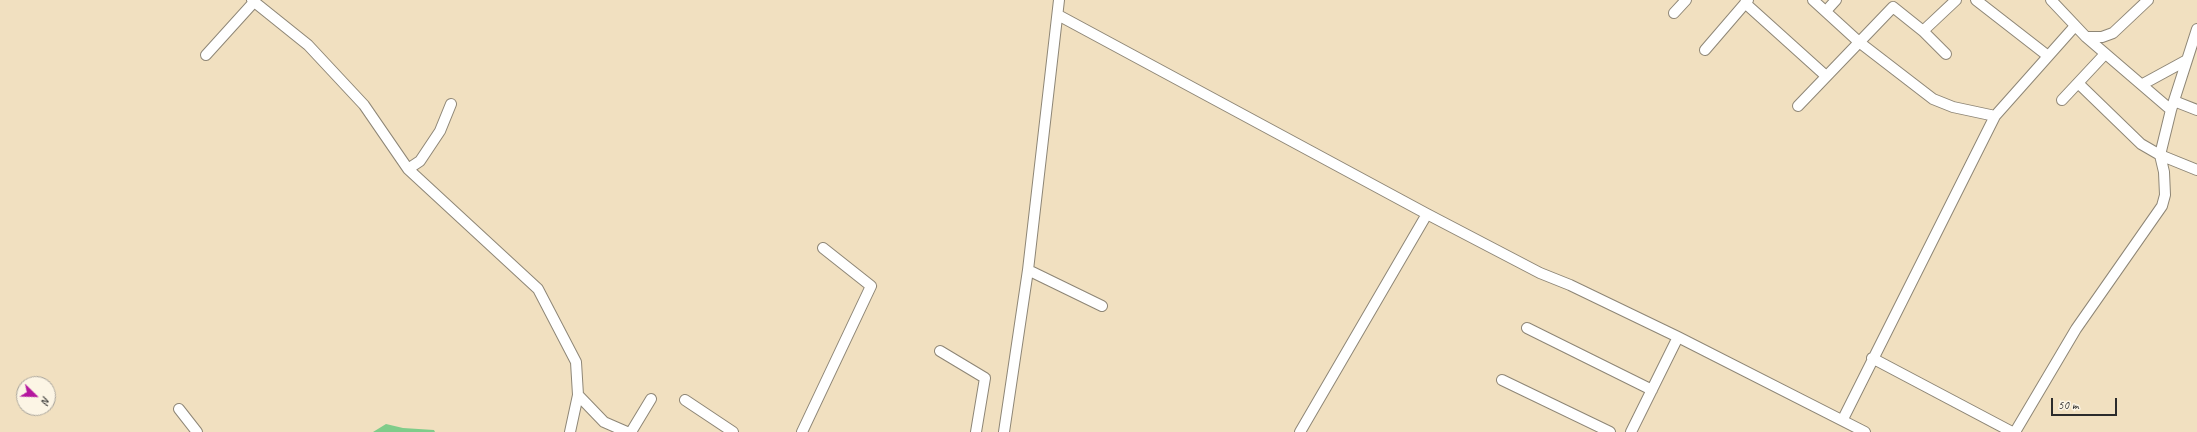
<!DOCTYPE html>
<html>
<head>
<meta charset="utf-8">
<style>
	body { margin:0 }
	#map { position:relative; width:2197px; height:432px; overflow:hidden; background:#f1e0c0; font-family:Caveat,sans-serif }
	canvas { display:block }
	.north { position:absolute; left:16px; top:376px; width:40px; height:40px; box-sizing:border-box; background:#fcf5e5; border:1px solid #a8a49b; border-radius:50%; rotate:113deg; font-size:11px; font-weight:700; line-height:16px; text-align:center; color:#2b2b2b }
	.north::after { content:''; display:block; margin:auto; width:14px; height:18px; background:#b5179e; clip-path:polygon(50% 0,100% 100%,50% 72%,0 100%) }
	.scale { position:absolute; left:2051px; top:398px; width:66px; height:18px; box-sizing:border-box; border:2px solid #2b2b2b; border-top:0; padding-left:5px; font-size:12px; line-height:14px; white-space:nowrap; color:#2b2b2b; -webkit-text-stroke:3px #fcf5e5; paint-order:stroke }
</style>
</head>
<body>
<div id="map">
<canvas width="2197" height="432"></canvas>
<div class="north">N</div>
<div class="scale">50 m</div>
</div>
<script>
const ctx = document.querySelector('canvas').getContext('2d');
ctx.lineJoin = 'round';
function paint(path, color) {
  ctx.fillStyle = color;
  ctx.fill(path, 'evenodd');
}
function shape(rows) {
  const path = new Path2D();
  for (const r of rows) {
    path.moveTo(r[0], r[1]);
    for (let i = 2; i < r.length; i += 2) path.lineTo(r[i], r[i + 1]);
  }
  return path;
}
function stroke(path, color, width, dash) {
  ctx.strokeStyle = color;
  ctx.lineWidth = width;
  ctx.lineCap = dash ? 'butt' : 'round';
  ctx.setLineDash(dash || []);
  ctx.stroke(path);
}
paint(shape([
	[386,424,403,428,434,430,435,432,373,432]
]), '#7fcc8a');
const minor = shape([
	[252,0,308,45,364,105,408,169,538,289,576,362,578,395,570,432],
	[1813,0,1859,42,1933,99,1953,107,1995,116],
	[1976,0,2048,56],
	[2051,0,2086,37,2171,110],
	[1745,3,1826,76],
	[1826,11,1836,0],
	[1674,13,1686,0],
	[1058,15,1427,214,1540,273,1570,285,1678,337,1865,432],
	[2197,29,2171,110,2160,155,2197,170],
	[1923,31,1956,0],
	[2086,37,2102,37,2113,33,2148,0],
	[1705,50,1748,0],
	[206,55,254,2],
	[2143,84,2187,60],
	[2062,100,2105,54],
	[2174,101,2197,110],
	[1798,106,1893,7,1923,31,1946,54],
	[408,169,420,161,440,131,451,104],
	[1028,270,1102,306],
	[1527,328,1652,390],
	[940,351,985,378,976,432],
	[1872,358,2012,432],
	[1502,380,1610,432],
	[578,395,604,422,627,432],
	[685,400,733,432],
	[179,409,197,432],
	[1843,419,1995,116,2075,26],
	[631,432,651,399],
	[802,432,871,286,823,248],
	[1004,432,1028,270,1059,0],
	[1300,432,1427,214],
	[1631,432,1678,337],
	[2015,432,2076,329,2162,206,2165,195,2164,172,2160,155,2141,144,2078,83]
]);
stroke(minor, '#8e8676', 12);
stroke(minor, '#fff', 10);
</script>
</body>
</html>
